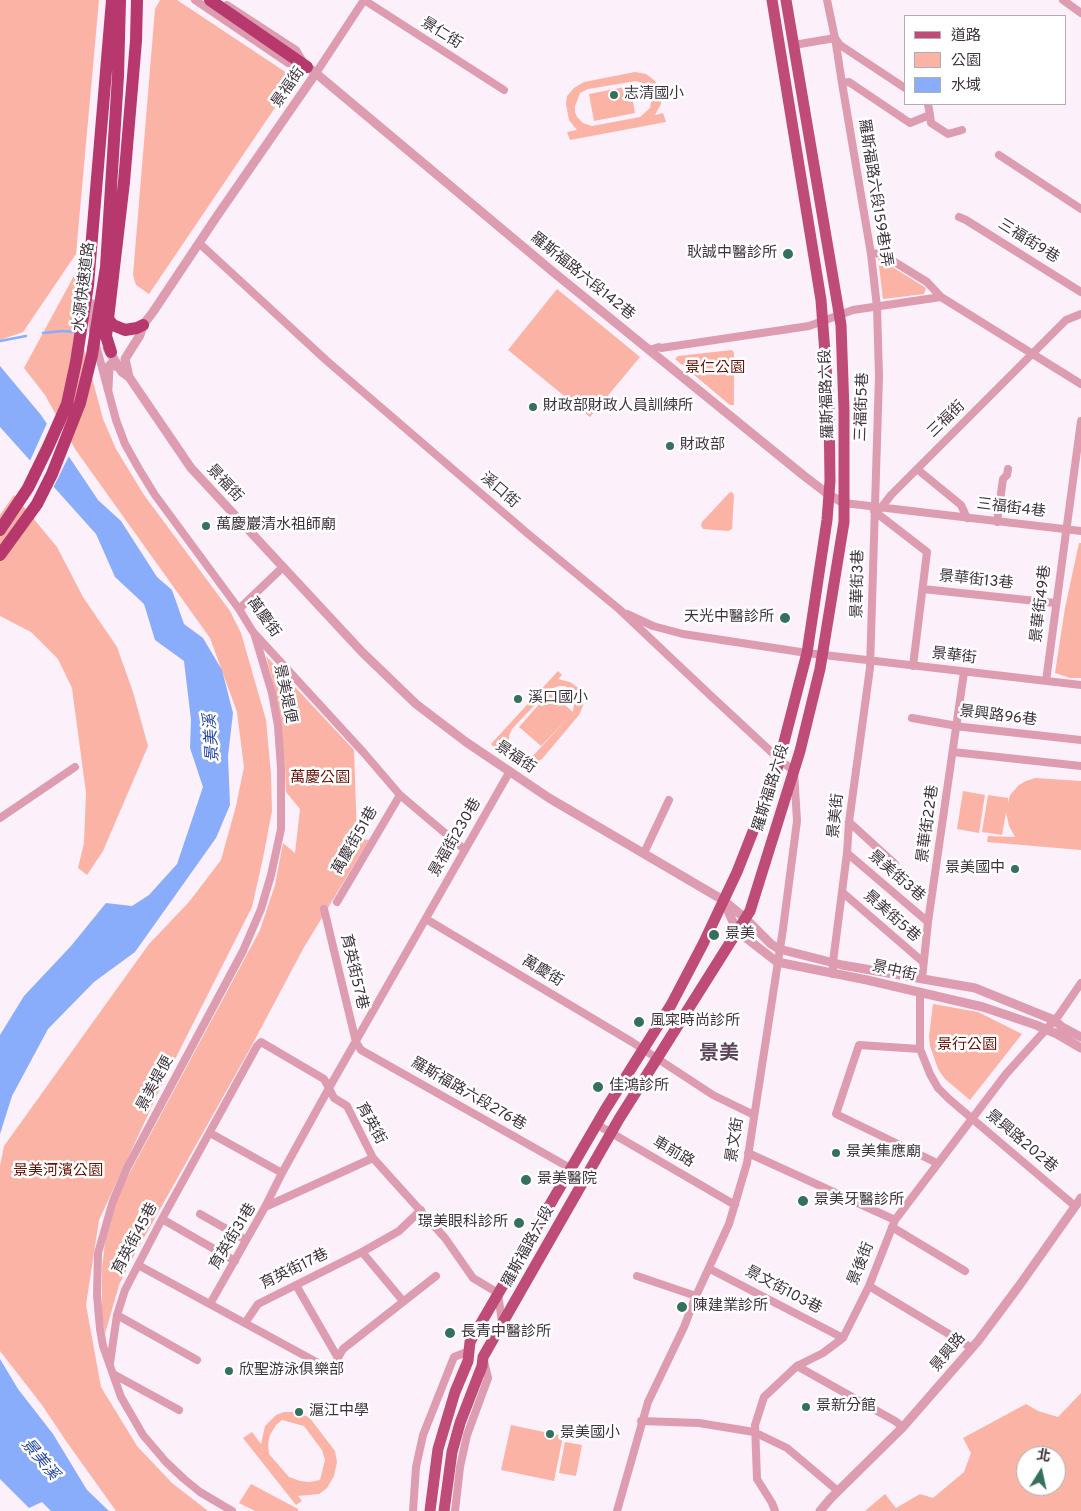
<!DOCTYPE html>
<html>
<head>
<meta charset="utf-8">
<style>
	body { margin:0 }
	#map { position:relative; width:1081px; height:1511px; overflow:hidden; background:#fcf0fb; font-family:Overpass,"Noto Sans TC",sans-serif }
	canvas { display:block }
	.legend { position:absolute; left:904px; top:15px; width:162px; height:90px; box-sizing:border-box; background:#fff; border:1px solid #b2aeb2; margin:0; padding:6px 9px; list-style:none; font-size:15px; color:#3f343e }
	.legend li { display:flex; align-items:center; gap:10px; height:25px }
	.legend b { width:25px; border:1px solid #b2aeb2 }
	.north { position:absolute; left:1016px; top:1446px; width:50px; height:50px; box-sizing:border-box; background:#fff; border:1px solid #b2aeb2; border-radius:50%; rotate:10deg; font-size:14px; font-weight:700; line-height:20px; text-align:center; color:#3f343e }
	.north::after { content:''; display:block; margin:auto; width:18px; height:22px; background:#33715e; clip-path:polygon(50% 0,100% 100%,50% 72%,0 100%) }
</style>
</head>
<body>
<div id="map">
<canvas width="1081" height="1511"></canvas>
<ul class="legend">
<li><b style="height:6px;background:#be4c77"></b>道路</li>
<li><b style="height:14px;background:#fbb3a5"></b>公園</li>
<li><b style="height:14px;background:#8aadfb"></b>水域</li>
</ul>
<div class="north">北</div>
</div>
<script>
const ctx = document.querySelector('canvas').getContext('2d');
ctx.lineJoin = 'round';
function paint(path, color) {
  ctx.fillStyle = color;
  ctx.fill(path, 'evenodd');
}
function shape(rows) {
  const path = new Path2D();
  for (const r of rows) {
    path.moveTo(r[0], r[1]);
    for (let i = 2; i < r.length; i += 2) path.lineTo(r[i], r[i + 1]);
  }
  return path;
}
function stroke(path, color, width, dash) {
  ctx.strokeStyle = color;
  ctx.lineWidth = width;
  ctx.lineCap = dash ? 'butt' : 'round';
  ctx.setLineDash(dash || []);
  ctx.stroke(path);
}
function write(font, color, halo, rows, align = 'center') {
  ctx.font = font + ' Overpass,"Noto Sans TC",sans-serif';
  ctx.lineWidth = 5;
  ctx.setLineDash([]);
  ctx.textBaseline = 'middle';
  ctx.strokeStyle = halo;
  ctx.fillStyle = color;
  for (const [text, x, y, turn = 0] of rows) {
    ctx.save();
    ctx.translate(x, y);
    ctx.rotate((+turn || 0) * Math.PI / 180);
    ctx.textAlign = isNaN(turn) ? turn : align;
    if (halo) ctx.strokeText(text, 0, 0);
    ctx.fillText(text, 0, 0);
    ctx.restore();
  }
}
paint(shape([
	[0,0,99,0,76,254,23,332,0,340],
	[160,0,177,0,290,75,291,84,149,294,136,285,133,275,155,9],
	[635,72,646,74,654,80,659,87,661,97,661,104,655,115,663,113,666,122,570,140,567,132,577,130,569,120,566,104,567,96,574,88,584,82],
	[636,81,642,83,649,90,652,98,650,108,640,117,592,126,583,123,577,117,575,112,575,106,580,93,588,89],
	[630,86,635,113,594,121,589,94],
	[878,258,926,288,924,294,883,299],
	[76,272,77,322,103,419,116,449,144,495,230,611,241,633,266,720,271,774,272,811,263,858,252,907,159,1091,99,1220,86,1305,101,1387,137,1446,172,1483,208,1511,116,1511,66,1441,42,1405,0,1351,0,1166,4,1146,149,944,189,902,221,860,236,806,244,767,237,712,210,638,75,449,45,395,24,368],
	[557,289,640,357,590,417,508,350],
	[732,350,734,353,734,405,730,405,675,359,678,356],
	[732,492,734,495,732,529,728,531,703,529,701,525,702,522,729,493],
	[14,495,57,547,83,597,117,647,133,692,148,746,103,851,87,875,78,868,84,843,86,793,72,688,58,659,31,632,0,616,0,515],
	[1079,543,1081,543,1081,678,1070,678,1055,673,1065,608],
	[266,656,354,750,357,838,369,840,303,949,251,1047,132,1259,119,1285,105,1334,102,1314,102,1268,105,1242,115,1206,121,1189,260,930,275,885,283,843,295,853,300,809,286,792,285,766,274,686],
	[558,671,562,675,558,679,570,682,581,690,584,697,583,706,579,715,542,759,536,763,521,763,514,760,508,756,502,743,496,749,491,744],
	[559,686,565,686,571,690,575,696,573,712,550,692,519,727,541,746,568,718,531,758,516,754,512,750,509,744,509,736,512,729,550,689],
	[1035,778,1081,781,1081,850,987,842,988,836,1015,837,1009,826,1006,812,1002,835,982,832,988,795,1008,798,1008,803,1010,795,1019,785,1026,781],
	[963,791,985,795,979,833,957,829],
	[933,1004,978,1012,1022,1034,970,1100,945,1079,938,1069,930,1046,929,1036],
	[1081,1393,1081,1511,865,1511,885,1494,896,1508,920,1494,933,1498,964,1472,971,1453,963,1438,1026,1404,1038,1411,1058,1417],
	[1026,1456,1056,1456,1056,1486,1026,1486],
	[284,1412,293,1412,309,1417,335,1451,337,1462,334,1476,327,1488,319,1494,298,1496,302,1501,296,1505,243,1438,252,1432,261,1444,265,1426,276,1415],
	[282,1420,304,1426,322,1450,325,1460,320,1480,310,1482,300,1481,289,1477,269,1454,268,1444,270,1435,276,1425],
	[511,1425,563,1436,554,1481,501,1470],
	[565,1442,582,1445,576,1476,559,1473],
	[251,1484,298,1509,298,1511,255,1511,239,1503]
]), '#fbb3a5');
paint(shape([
	[0,366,41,415,98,500,121,521,157,577,172,590,184,624,203,638,222,670,233,713,228,756,230,805,216,838,135,952,94,982,48,1029,12,1096,0,1134,0,1035,24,996,71,946,106,903,132,906,149,895,177,864,203,787,190,748,191,720,184,661,155,640,144,604,115,577,96,534,0,427],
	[0,1359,18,1389,53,1434,87,1490,109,1511,51,1511,42,1502,29,1508,0,1479]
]), '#8aadfb');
paint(shape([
	[48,421,70,454,52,490,29,463]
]), '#fcf0fb');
stroke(shape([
	[43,333,62,331,78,332],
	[0,341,26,336]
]), '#8aadfb', 2.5);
stroke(shape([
	[195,0,288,63,300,66],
	[364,0,504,90],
	[827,0,835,38,840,45,905,88],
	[1063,0,1081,13],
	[227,5,296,50,303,62],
	[794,45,835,38,842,83,849,82,910,123,930,115,931,123,948,134,962,130],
	[316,73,364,0],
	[928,104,930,115],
	[999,155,1081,209],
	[959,217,966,220,1081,292],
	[199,243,327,361,527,533,619,609,710,695,780,760,794,771,797,821,783,929,747,1163,729,1224,696,1296,684,1327,648,1402,617,1511],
	[871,254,880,253,927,282,941,297],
	[91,303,93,332],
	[96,345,116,420,125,444,139,469,155,495,239,609,253,632,364,753,400,795,465,850],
	[650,350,659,347,661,348,809,326,853,310,941,297,1081,384],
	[917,469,961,505,967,518],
	[844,503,1081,531],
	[881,508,891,495,1066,320,1081,314],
	[874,511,927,552,913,666],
	[997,522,1003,479,1007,475,1008,469],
	[923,589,1055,603],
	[239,609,283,567],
	[627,614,653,626,683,634,807,653,1081,685],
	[1046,681,1081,421],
	[912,718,963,727,1081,740],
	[953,752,1081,766],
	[0,818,75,767],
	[849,822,895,864],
	[644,853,669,800],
	[847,853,928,922],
	[842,892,923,962],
	[337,902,400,795],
	[324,909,356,1042,361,1050,570,1168],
	[426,919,632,1042,713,1095,754,1115],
	[833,974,833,962,847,853,849,822,870,668,879,376,877,307,871,254,842,83],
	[922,979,928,922,964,672],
	[920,993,920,1049,930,1074,938,1088,949,1099,1075,1206],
	[920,1049,859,1045,836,1114,937,1163],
	[596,1124,735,1205],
	[210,1133,282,1173],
	[748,1153,895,1220],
	[200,1214,246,1240],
	[162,1219,235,1261],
	[892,1227,965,1271],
	[362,1252,403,1301],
	[138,1265,331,1370,343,1349,436,1276],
	[710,1269,843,1338],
	[637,1276,696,1296],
	[296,1285,338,1358],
	[869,1286,972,1348],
	[210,1304,265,1207,373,1158],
	[117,1315,197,1360],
	[245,1323,258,1304,362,1252,399,1231,421,1210],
	[502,1323,498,1293,473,1278,445,1238,373,1158,347,1106,334,1098,329,1088,510,771],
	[110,1363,117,1315,125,1290,162,1219,257,1046,261,1042,324,1079,329,1088,282,1173,265,1207],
	[797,1366,895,1421,903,1427],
	[113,1374,179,1410],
	[641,1421,699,1423,754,1432,787,1448,838,1491],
	[232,1511,200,1492,184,1479,166,1462,143,1435,121,1397,103,1346,100,1329,97,1295,98,1253,113,1201,127,1168,243,951,261,909,271,875,281,829,281,768,278,726,272,693,255,636],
	[413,1511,416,1467,423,1435,454,1357,469,1351],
	[455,1511,460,1467,467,1435,488,1378,484,1361],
	[775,1511,772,1503,757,1479,755,1425,764,1397,797,1366,823,1353,843,1338,869,1286,895,1220,1006,1074,1059,1015,1081,983]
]), '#dd9cb0', 8);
stroke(shape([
	[312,70,552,271,803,475,829,495,844,503],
	[316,73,217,216,153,312,143,325,140,335,125,359,129,377,191,468,362,652,416,704,466,742,549,798,723,900,745,918,771,944,779,949,842,965,975,988,1054,1020,1062,1027,1081,1037],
	[107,348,122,372,129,377],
	[108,388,109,366,111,364,118,367],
	[724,902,737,931,777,962,867,980,983,1007,1036,1025,1057,1034,1081,1048],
	[820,1511,831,1498,903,1427,978,1341,1019,1286,1081,1198]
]), '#dd9cb0', 9);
stroke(shape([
	[430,1511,438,1449,455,1392,468,1361,470,1342,605,1110,671,1005,703,944,737,872,776,773,807,653,827,520,830,481,829,407,821,300,772,0],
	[444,1511,452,1452,460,1423,482,1366,483,1357,619,1119,750,911,800,751,820,669,844,522,844,410,841,325,786,0]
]), '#be4c77', 11);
stroke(shape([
	[210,0,307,67],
	[108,319,113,325,125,330,137,328,143,325],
	[111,352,106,336,124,182,136,41,137,0],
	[0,530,28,488,48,447,67,404,76,362,88,285,112,0],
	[0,555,37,504,52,474,80,403,92,355,106,267,118,76,120,0]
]), '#b7386d', 12);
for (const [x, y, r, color] of [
	[614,95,5,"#33715e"],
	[788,254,6,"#33715e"],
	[533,407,5,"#33715e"],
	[670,446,5,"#33715e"],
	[206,526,5,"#33715e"],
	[785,618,6,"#33715e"],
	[518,699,5,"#33715e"],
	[1015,869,5,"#33715e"],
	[714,935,6,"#33715e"],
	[639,1022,6,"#33715e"],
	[598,1087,6,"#33715e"],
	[836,1153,5,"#33715e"],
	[526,1180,6,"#33715e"],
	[803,1201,6,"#33715e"],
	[519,1223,6,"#33715e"],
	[682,1307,6,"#33715e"],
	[450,1333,6,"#33715e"],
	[229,1371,5,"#33715e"],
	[806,1407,5,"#33715e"],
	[299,1412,5,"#33715e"],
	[550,1434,5,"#33715e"]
]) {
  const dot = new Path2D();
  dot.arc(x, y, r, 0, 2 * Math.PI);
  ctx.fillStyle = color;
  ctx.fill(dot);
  stroke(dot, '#fff', 2);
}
write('15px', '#3f343e', '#fff', [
	["景仁街",441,34,32],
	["景福街",289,88,-55],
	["羅斯福路六段159巷1弄",874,193,81],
	["三福街9巷",1028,242,32],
	["羅斯福路六段142巷",582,277,39],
	["水源快速道路",85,287,-83],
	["羅斯福路六段",828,394,-92],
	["三福街5巷",863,407,-88],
	["三福街",947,420,-44],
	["景福街",224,484,47],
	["溪口街",499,491,41],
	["三福街4巷",1011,509,7],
	["景華街13巷",976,581,6],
	["景華街3巷",859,584,-89],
	["景華街49巷",1042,604,-83],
	["萬慶街",263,618,54],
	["景華街",954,657,7],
	["景美堤便",284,694,78],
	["景興路96巷",998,717,7],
	["景福街",515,758,34],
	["羅斯福路六段",772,788,-73],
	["景美街",837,816,-84],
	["景華街22巷",929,824,-82],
	["景福街230巷",456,838,-60],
	["萬慶街51巷",356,841,-60],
	["景美街3巷",896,877,41],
	["景美街5巷",891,917,41],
	["育英街57巷",353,972,77],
	["萬慶街",542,972,31],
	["景中街",894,972,13],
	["景美堤便",156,1084,-62],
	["羅斯福路六段276巷",468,1095,30],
	["育英街",370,1124,61],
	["景文街",736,1140,-81],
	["景興路202巷",1021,1142,40],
	["車前路",673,1153,30],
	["育英街31巷",234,1237,-59],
	["育英街45巷",136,1239,-62],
	["羅斯福路六段",529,1247,-61],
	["景後街",862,1264,-68],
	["育英街17巷",295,1270,-26],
	["景文街103巷",783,1291,28],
	["景興路",949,1353,-50]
]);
write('15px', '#3f343e', '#fff', [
	["志清國小",624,95],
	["耿誠中醫診所",777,254,"right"],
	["財政部財政人員訓練所",543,407],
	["財政部",680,446],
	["萬慶巖清水祖師廟",216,526],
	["天光中醫診所",774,618,"right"],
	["溪口國小",528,699],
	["景美國中",1005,869,"right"],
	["景美",725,935],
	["風寀時尚診所",650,1022],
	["佳鴻診所",609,1087],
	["景美集應廟",846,1153],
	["景美醫院",537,1180],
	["景美牙醫診所",814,1201],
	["璟美眼科診所",508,1223,"right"],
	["陳建業診所",693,1307],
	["長青中醫診所",461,1333],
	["欣聖游泳俱樂部",239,1371],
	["景新分館",816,1407],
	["滬江中學",309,1412],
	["景美國小",560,1434]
], 'left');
write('15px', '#681309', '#fff', [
	["景仁公園",715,369],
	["萬慶公園",320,779],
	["景行公園",967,1046],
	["景美河濱公園",58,1172]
]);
write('italic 16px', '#2647a0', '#fff', [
	["景美溪",213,738,-94],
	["景美溪",39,1460,50]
]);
write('bold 20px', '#5d465c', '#fff', [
	["景美",719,1055]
]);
</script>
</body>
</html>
